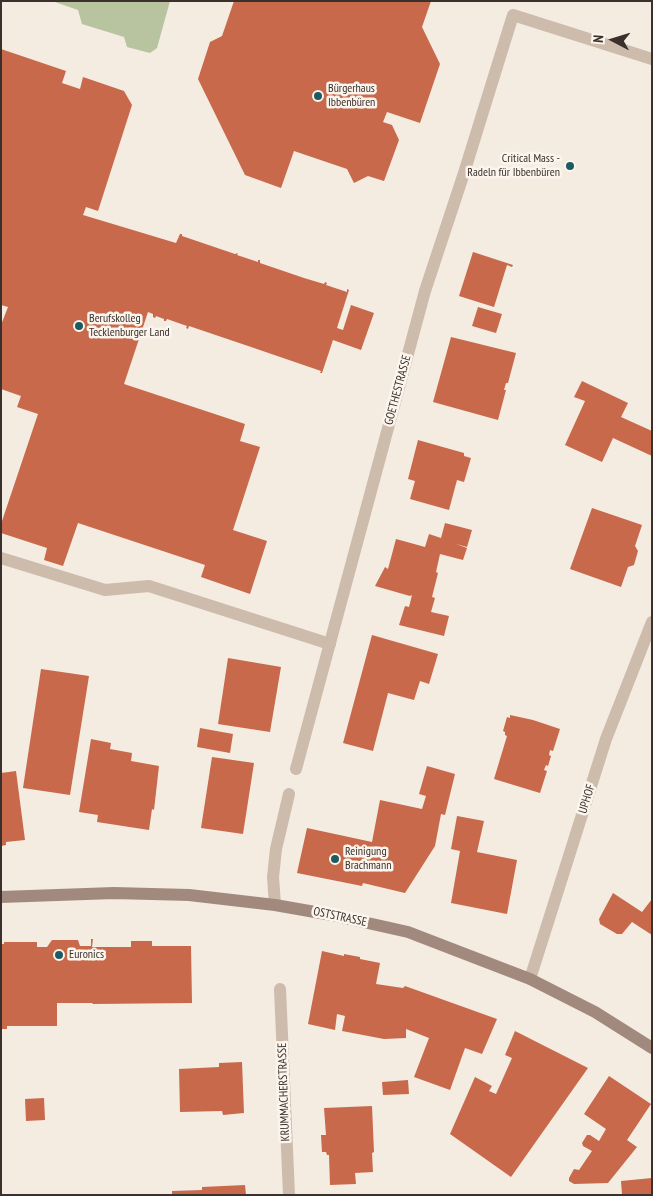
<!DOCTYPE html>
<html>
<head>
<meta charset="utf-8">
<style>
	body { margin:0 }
	#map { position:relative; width:653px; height:1196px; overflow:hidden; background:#f4ebe1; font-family:"PT Sans Narrow",sans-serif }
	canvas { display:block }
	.frame { position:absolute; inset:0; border:2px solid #3b302b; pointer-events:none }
	.north { position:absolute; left:588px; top:15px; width:50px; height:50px; -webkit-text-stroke:4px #fbf5ee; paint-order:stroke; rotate:275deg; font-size:14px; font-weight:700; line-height:20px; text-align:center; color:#3b302b }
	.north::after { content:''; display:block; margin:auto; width:18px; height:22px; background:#3b302b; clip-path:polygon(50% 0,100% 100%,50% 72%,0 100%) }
</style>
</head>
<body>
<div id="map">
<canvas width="653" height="1196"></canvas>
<div class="frame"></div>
<div class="north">N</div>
</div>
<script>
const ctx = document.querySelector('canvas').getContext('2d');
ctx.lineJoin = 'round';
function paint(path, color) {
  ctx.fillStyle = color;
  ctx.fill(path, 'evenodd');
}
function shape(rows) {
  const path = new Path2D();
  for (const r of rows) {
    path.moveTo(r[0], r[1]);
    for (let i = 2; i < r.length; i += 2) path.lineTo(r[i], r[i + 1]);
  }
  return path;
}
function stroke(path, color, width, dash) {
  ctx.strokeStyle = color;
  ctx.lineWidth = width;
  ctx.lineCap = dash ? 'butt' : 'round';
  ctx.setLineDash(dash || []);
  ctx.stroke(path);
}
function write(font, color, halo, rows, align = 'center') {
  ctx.font = font + ' "PT Sans Narrow",sans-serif';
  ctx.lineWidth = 5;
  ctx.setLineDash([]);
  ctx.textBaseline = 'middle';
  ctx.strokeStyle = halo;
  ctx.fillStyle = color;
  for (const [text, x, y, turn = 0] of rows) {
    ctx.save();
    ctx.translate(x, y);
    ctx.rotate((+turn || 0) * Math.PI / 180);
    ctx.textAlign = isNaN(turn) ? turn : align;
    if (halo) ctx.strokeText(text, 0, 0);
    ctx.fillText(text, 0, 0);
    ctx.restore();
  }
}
paint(shape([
	[52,1,170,1,157,48,150,53,127,47,124,37,82,24,78,10]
]), '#b8c4a0');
paint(shape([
	[234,1,431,1,422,27,440,64,420,123,387,112,383,122,392,125,399,140,384,181,368,176,354,183,347,169,294,151,281,188,245,175,198,79,210,42,222,36],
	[1,49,66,71,62,83,80,89,83,77,124,91,132,105,98,211,86,207,83,215,176,243,180,234,182,234,182,236,235,254,238,253,237,255,258,262,258,260,260,260,260,263,304,278,324,284,325,282,327,283,326,285,347,292,347,289,349,290,337,328,343,330,351,305,374,313,361,350,333,340,322,373,320,373,321,371,254,348,189,326,188,329,186,328,187,326,167,319,166,321,164,321,164,319,156,316,155,318,153,317,153,314,148,312,124,384,245,424,240,441,260,447,233,530,267,541,250,594,201,577,205,565,78,523,63,566,44,560,47,548,1,533,1,524,38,414,17,407,21,396,1,389,1,325,8,307,1,305],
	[473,252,513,265,512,267,507,265,494,307,459,296],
	[478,307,502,314,496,333,472,326],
	[451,337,516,353,508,383,506,383,504,390,506,390,498,420,433,402],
	[582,381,628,403,621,417,652,431,652,456,613,438,602,462,565,445,585,401,574,397],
	[418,440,464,453,464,456,471,458,464,482,457,480,449,510,410,499,415,481,408,479],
	[592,508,642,525,635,546,638,551,634,565,628,567,621,587,570,569],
	[445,523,472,530,467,547,456,544,467,548,463,560,440,554,436,572,438,573,432,597,435,598,431,612,449,616,444,636,399,625,405,606,409,607,412,595,410,596,375,586,385,567,388,569,396,539,425,547,429,534,441,538],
	[372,635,438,654,429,684,420,681,414,700,388,693,373,751,343,743],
	[228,658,281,667,270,732,218,724],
	[41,669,89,676,70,795,23,788],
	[510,715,533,720,560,729,553,751,550,750,549,755,551,756,548,766,546,765,544,770,547,771,540,793,494,779,507,736,505,735,505,732,503,731,507,717,510,718],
	[200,728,233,734,230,753,197,747],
	[91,739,111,743,110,749,132,753,131,761,159,766,154,810,152,809,149,830,97,822,98,815,79,812],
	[212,757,254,763,243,834,201,828],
	[427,766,455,774,445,815,441,814,435,846,405,893,363,883,362,886,297,873,307,828,372,842,380,800,422,809,426,796,419,794],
	[16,771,25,840,6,842,6,845,1,846,1,773],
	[457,816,484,821,477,852,517,860,507,914,451,903,460,851,451,849],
	[613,893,642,912,652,899,652,935,632,922,622,934,617,934,600,924,599,919],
	[91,939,93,939,92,947,131,947,131,941,152,941,152,946,191,946,192,1003,93,1004,92,1003,57,1003,57,1026,7,1026,7,1029,1,1029,1,944,4,944,4,942,37,942,37,947,47,947,52,940,78,940,80,946,91,946],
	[322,951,344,956,344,954,360,957,360,959,380,963,376,984,403,988,405,986,497,1019,482,1054,465,1048,450,1090,414,1077,429,1038,406,1029,406,1038,384,1039,342,1031,345,1016,337,1014,335,1030,308,1024],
	[515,1031,588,1068,511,1177,450,1134,475,1077,492,1086,489,1091,496,1094,512,1058,505,1055],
	[242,1062,244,1113,223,1115,222,1111,180,1112,179,1069,219,1067,219,1063],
	[609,1076,651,1104,627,1140,637,1147,608,1183,574,1184,569,1181,569,1178,574,1169,579,1170,592,1151,583,1146,582,1143,587,1135,590,1135,599,1141,606,1129,584,1114],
	[408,1080,409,1094,383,1095,382,1082],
	[44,1098,45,1120,26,1121,25,1099],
	[372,1106,374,1152,372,1153,373,1172,355,1173,356,1184,330,1185,329,1155,327,1155,326,1152,322,1152,321,1135,326,1135,324,1108],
	[652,1178,652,1195,622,1195,621,1181],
	[245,1185,246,1195,172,1195,172,1191,202,1190,202,1187]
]), '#c8694b');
stroke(shape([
	[1,558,105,590,149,586,330,644]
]), '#cdbbac', 12);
stroke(shape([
	[296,769,425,291,464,173,513,15,652,59],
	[275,905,273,877,276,849,289,794],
	[530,979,606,739,652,622],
	[280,989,289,1195]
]), '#cdbbac', 12);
stroke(shape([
	[1,897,114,893,189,895,275,905,332,915,408,932,530,979,595,1012,652,1048]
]), '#a18a7d', 12);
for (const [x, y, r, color] of [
	[318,96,5,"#1f5a5e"],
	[570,166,5,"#1f5a5e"],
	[79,326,5,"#1f5a5e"],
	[335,859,5,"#1f5a5e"],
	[59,955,5,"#1f5a5e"]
]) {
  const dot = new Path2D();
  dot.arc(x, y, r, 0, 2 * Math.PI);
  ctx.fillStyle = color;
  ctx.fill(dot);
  stroke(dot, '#fbf5ee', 2);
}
write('12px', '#3b302b', '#fbf5ee', [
	["Bürgerhaus",328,89],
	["Ibbenbüren",328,103],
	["Critical Mass -",560,159,"right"],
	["Radeln für Ibbenbüren",560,173,"right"],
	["Berufskolleg",89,319],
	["Tecklenburger Land",89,333],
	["Reinigung",345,852],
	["Brachmann",345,866],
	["Euronics",69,955]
], 'left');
write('12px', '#3b302b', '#fbf5ee', [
	["GOETHESTRASSE",398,390,-75],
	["UPHOF",587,799,-73],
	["OSTSTRASSE",340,917,12],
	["KRUMMACHERSTRASSE",284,1092,-92]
]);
</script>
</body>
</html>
